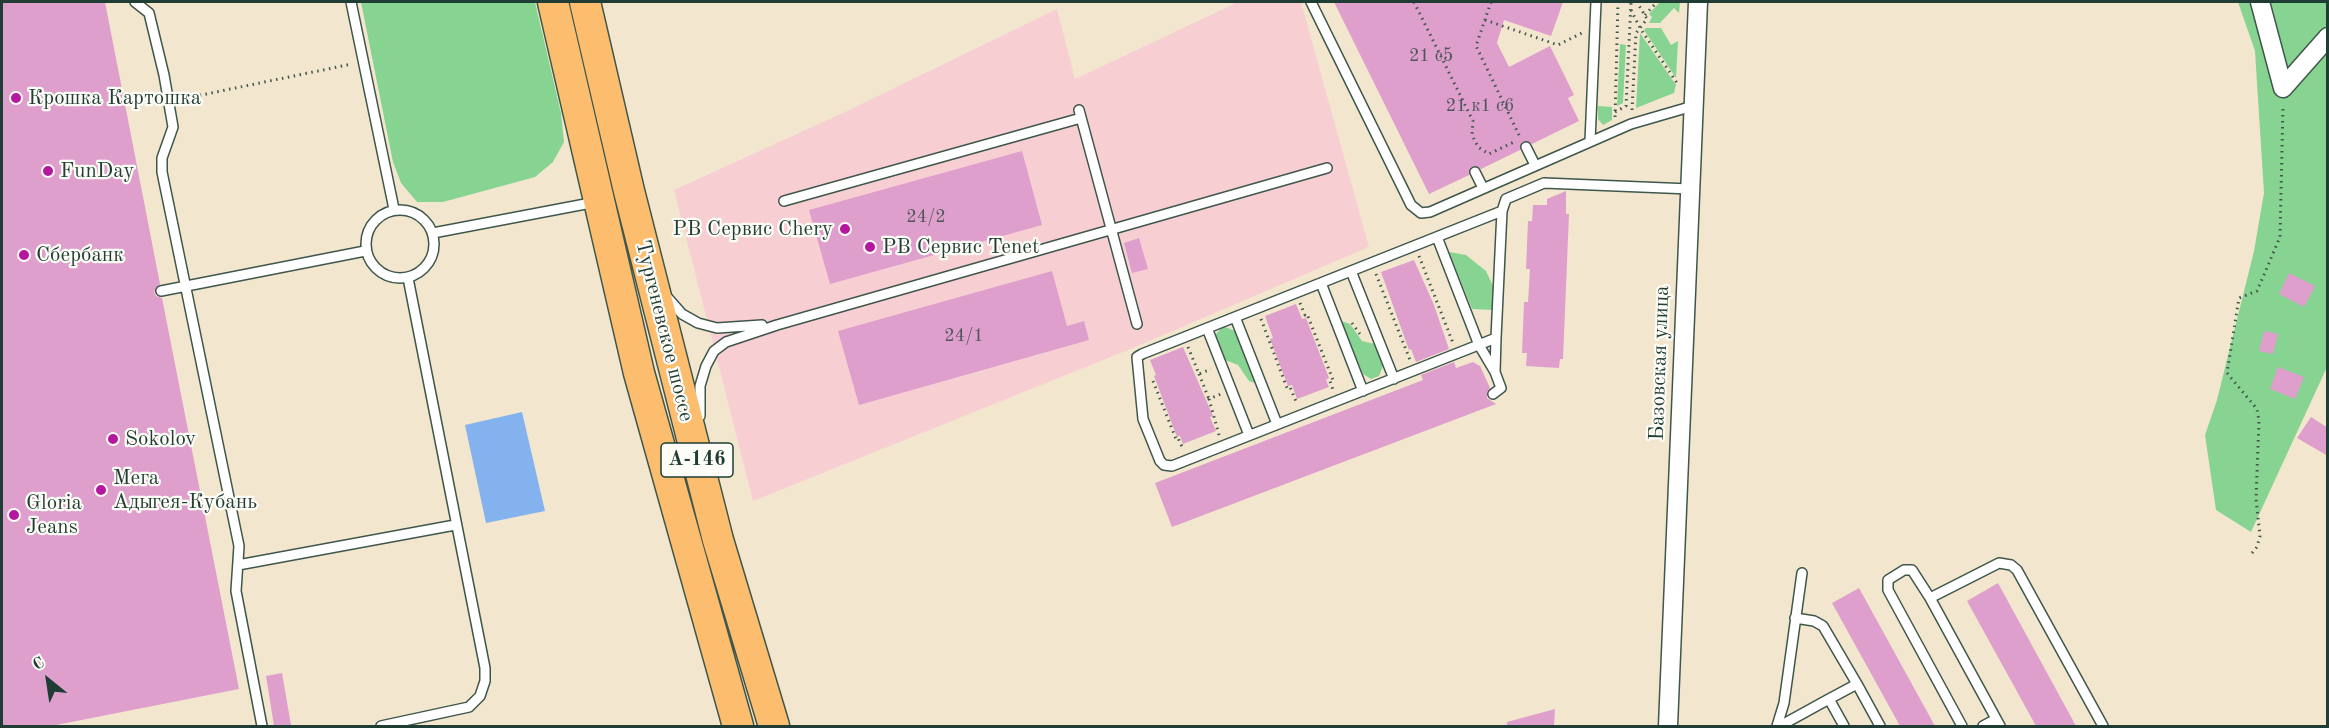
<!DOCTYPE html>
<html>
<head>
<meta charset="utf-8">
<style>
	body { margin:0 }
	#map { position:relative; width:2329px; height:728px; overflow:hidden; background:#f2e7ce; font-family:"Old Standard TT",serif }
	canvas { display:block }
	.frame { position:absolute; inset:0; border:3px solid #1f3d34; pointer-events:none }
	.north { position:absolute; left:18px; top:650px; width:60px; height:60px; -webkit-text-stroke:4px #fdfcf7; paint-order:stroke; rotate:330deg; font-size:16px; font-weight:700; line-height:24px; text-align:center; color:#1f3d34 }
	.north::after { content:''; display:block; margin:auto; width:21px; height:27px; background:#1f3d34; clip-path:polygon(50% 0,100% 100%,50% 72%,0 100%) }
</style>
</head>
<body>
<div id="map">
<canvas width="2329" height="728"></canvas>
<div class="frame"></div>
<div class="north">С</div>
</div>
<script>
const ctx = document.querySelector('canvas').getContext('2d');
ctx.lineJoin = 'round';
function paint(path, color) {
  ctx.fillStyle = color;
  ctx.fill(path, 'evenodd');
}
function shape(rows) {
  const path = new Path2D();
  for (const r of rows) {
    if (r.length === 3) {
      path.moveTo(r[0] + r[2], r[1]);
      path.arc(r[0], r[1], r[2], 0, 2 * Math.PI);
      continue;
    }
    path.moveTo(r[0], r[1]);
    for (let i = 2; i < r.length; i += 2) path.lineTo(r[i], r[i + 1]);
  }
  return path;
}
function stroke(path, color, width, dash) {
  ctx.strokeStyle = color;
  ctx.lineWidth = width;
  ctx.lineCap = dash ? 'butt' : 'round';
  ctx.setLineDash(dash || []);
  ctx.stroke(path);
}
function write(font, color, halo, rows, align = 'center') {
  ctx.font = font + ' "Old Standard TT",serif';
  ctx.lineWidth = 4.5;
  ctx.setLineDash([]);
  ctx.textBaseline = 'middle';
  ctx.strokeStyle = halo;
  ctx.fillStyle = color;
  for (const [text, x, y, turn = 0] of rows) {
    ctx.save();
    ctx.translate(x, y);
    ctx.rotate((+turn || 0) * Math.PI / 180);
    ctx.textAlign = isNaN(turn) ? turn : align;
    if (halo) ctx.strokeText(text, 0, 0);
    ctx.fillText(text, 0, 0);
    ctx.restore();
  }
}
paint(shape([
	[1238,2,1301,2,1369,247,1133,348,753,501,674,190,847,111,1057,9,1075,79]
]), '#f7cfd3');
paint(shape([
	[361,2,535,2,561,113,564,142,553,162,535,177,443,202,417,202,401,183,393,162],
	[1660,2,1680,2,1679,13,1674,8,1660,23,1649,23,1652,17,1649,14],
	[2238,2,2327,2,2327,367,2251,532,2216,510,2205,435,2217,400,2254,251,2264,193,2255,51],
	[1646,28,1661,28,1671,45,1678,41,1676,78,1644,30],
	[1640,33,1676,85,1674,93,1636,108],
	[1620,44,1626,45,1623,103,1617,106],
	[1598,106,1612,107,1612,120,1603,125,1598,119],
	[1449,252,1466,255,1486,271,1493,286,1493,310,1472,309],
	[1341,321,1350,324,1362,341,1375,344,1383,366,1379,376,1371,379,1363,374],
	[1223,326,1235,331,1255,383,1249,381,1238,365,1225,360,1216,339,1216,334]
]), '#87d391');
paint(shape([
	[522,412,545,511,486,523,465,425]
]), '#83b2ee');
paint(shape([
	[2,2,105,2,160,284,154,292,156,296,162,298,239,689,51,726,2,726],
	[1334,2,1563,2,1551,36,1504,20,1497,43,1509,67,1550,46,1574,95,1568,98,1579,121,1532,144,1524,141,1520,150,1481,169,1473,166,1469,175,1429,194],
	[1022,151,1042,225,830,284,809,210],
	[1566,191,1566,214,1569,214,1563,359,1560,359,1559,368,1526,366,1527,353,1522,353,1524,302,1528,302,1529,286,1530,269,1526,269,1528,221,1532,221,1533,205,1547,205,1547,199],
	[1139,238,1148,269,1132,273,1124,243],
	[1414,260,1434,305,1449,349,1416,362,1411,349,1409,350,1381,272],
	[1052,271,1067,326,1084,321,1089,340,859,405,838,331],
	[2289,273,2315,286,2304,307,2279,294],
	[1296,304,1302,319,1306,318,1329,378,1326,380,1329,387,1297,399,1292,385,1288,386,1270,339,1273,338,1265,316],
	[2264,331,2278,334,2273,354,2259,351],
	[1183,347,1213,416,1210,417,1216,431,1183,444,1180,436,1177,437,1154,376,1156,375,1150,360],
	[1454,362,1456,368,1473,362,1480,366,1490,388,1487,392,1487,398,1496,404,1172,527,1155,483,1423,380,1421,375],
	[2278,367,2304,377,2295,399,2270,389],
	[2311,417,2328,428,2328,456,2297,438],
	[1998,583,2076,726,2036,726,1967,601],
	[1859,588,1935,726,1900,726,1832,603],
	[282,673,291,725,274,726,266,676],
	[1555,709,1554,726,1507,726,1507,722]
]), '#de9fcc');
const service = shape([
	[135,2,149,13,164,75,173,127,162,158,162,172,239,546,236,591,262,726],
	[351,2,394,209],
	[1311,2,1411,205,1421,213,1430,212,1631,124,1693,106],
	[1079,110,1137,324],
	[1590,141,1596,2],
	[1526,147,1535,165],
	[1475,172,1483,188],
	[784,201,1081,118],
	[400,244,34],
	[433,233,596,202],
	[1437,237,1479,345,1495,372],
	[1351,271,1394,379],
	[1321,283,1363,391],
	[161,291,365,251],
	[667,297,682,314,698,323,717,328,762,325],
	[1235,317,1277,424],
	[1207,328,1249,435],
	[1496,338,1172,466,1164,465,1160,461,1143,419,1137,357,1142,354,1502,211],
	[1493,394,1501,388,1495,372,1496,338,1502,211,1506,199,1544,183,1690,189],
	[700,416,700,386,706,366,714,351,726,342,777,325,1327,168],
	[238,565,455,525],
	[1930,598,1912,570,1904,570,1888,580,1888,590,1962,726],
	[1795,618,1814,621,1823,626,1857,684],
	[381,726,469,707,480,696,485,681,485,668,408,278],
	[1777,726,1784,703,1802,573],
	[1780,726,1829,699],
	[1844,726,1829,699,1857,684,1880,726],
	[1983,726,1996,719],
	[2000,726,1930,598,1999,563,2011,565,2017,570,2103,726]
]);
const minor = shape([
	[2260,2,2283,88],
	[2283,88,2328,37],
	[1668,726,1698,2]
]);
const trunk = shape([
	[553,2,639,373,738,726],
	[585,2,629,191,718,540,774,726]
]);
stroke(service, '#3f564b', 12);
stroke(minor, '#3f564b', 21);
stroke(trunk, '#3f564b', 33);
stroke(shape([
	[1414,2,1473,121,1472,135,1478,147,1489,154,1514,142],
	[1491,2,1476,46,1520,137],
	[1631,10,1640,28,1677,83],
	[1645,15,1657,2],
	[1485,20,1558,45,1582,33],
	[182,99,352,64],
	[1632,110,1636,33,1647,19,1637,2],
	[1615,112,1626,106,1631,2],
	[1615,117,1618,2],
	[1419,256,1453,343],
	[1376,274,1410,360],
	[1300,303,1305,315,1307,314,1333,380,1330,381,1333,390],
	[1261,319,1287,388,1290,387,1297,404],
	[1352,323,1362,337],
	[1188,347,1199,374,1211,369],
	[1199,374,1209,399],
	[1153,381,1176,439,1178,438,1183,449],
	[1219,435,1209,399,1221,394],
	[2252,553,2257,547,2260,536,2256,499,2259,421,2257,409,2227,373,2239,298,2257,291,2280,237,2283,105]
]), '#3f564b', 3, [1.5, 4.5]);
stroke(service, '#fff', 9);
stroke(minor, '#fff', 18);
stroke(trunk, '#fcbd6f', 30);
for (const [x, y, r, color] of [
	[16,98,6,"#b5179e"],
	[48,171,6,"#b5179e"],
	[845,229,6,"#b5179e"],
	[870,247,6,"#b5179e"],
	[24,255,6,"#b5179e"],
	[113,439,6,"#b5179e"],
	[101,490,6,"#b5179e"],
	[14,515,6,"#b5179e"]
]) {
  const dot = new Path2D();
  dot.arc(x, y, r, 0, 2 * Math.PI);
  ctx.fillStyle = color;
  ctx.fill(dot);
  stroke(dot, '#fdfcf7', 2);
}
write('18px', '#4f565a', null, [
	["21 с5",1431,56],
	["21 к1 с6",1480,106],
	["24/2",926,217],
	["24/1",964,336]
]);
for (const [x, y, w] of [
	[697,460,72]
]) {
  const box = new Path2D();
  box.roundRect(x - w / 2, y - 17, w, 34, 4.5);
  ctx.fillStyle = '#fdfcf7';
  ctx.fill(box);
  stroke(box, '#1f3d34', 1.5);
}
write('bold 20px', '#1f3d34', null, [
	["А-146",697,460]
]);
write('21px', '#1f3d34', '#fdfcf7', [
	["Крошка Картошка",28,98],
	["FunDay",60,171],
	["PB Сервис Chery",833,229,"right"],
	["PB Сервис Tenet",882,247],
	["Сбербанк",36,255],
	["Sokolov",125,439],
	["Мега",113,478],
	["Адыгея-Кубань",113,502],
	["Gloria",26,503],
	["Jeans",26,527]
], 'left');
write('21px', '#1f3d34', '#fdfcf7', [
	["Тургеневское шоссе",664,331,76],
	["Базовская улица",1660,363,-88]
]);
</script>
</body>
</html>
